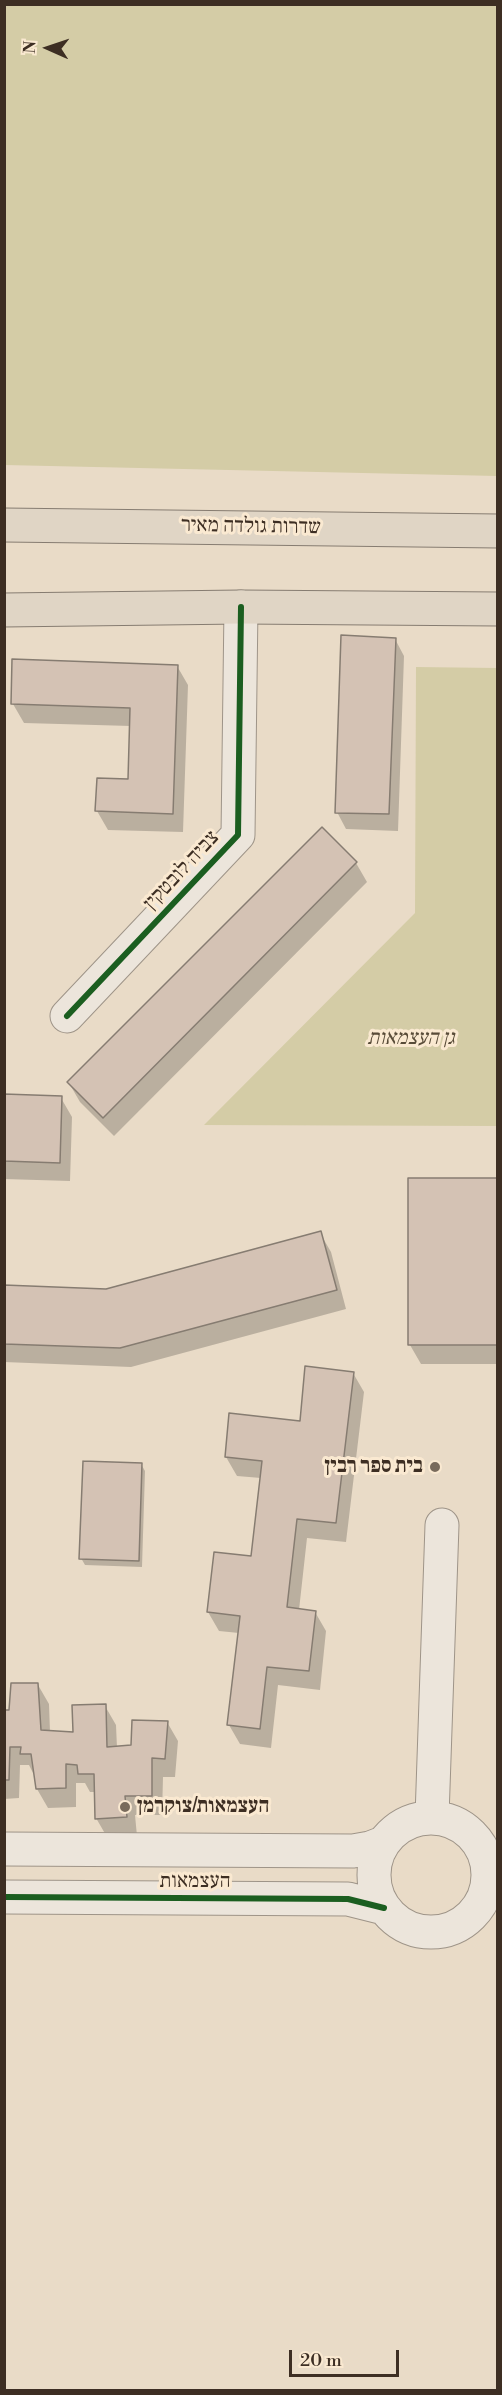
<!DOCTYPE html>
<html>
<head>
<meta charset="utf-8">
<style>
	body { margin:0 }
	#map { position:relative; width:502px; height:2395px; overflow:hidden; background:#e9dbc7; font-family:"Libre Bodoni",serif }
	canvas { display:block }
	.frame { position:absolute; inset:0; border:6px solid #3d2e23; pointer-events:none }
	.north { position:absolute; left:18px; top:18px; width:60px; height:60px; -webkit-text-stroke:4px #fae9d1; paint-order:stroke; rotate:273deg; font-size:16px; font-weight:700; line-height:24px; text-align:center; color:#3d2e23 }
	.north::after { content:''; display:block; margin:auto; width:21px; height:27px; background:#3d2e23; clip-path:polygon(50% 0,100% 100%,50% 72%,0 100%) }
	.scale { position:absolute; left:289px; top:2350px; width:110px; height:27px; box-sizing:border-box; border:3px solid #3d2e23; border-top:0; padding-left:8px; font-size:18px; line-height:21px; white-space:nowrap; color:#3d2e23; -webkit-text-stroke:4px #fae9d1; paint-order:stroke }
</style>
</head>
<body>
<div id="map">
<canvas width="502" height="2395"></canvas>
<div class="frame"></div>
<div class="north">N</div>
<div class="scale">20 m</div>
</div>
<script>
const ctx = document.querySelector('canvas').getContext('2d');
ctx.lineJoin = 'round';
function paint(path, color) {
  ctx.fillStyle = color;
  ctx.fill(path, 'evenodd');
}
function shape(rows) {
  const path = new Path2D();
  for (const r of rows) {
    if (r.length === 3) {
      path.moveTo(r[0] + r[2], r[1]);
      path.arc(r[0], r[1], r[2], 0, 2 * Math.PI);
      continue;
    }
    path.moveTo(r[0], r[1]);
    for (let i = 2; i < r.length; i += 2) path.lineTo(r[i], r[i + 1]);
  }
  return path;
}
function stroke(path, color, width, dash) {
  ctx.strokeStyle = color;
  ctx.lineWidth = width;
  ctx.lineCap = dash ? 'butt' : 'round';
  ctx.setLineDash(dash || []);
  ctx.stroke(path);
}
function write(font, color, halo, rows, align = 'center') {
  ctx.font = font + ' "Libre Bodoni","Frank Ruhl Libre",serif';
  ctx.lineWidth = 6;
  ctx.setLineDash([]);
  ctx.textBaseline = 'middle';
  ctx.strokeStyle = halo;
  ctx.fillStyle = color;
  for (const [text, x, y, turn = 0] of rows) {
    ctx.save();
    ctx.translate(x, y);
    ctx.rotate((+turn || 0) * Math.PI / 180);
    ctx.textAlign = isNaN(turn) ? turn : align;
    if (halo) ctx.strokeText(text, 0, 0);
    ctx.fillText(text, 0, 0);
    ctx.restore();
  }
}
paint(shape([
	[5,4,497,5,497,476,5,465],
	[416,667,497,668,497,1126,204,1125,415,913]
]), '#d4cca6');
paint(shape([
	[395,639,404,656,398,831,346,829,337,812],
	[177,666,188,685,183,832,108,830,97,811,129,781,131,726,24,723,13,704],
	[356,863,367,882,114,1136,80,1102,69,1083],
	[4,1096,61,1098,72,1117,70,1181,4,1179],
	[498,1179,498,1364,421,1364,410,1345,409,1180],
	[320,1233,331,1252,346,1309,131,1367,4,1362,4,1287,106,1290],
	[353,1373,364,1392,346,1542,307,1538,299,1610,315,1612,326,1631,320,1690,278,1685,271,1748,240,1744,229,1725,239,1633,219,1631,208,1612,252,1558,261,1478,237,1476,226,1457,301,1423],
	[141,1464,145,1471,142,1567,85,1565,81,1558],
	[38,1685,49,1704,50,1732,75,1733,105,1706,116,1725,117,1748,132,1747,167,1722,178,1741,175,1777,163,1777,162,1815,135,1815,137,1836,107,1837,96,1818,96,1792,90,1792,85,1783,76,1783,76,1807,48,1808,37,1789,35,1773,33,1773,29,1765,20,1765,19,1798,4,1799,4,1712,10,1711]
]), '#0003');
const building = shape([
	[341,635,396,638,389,814,335,813,341,635],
	[12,659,178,665,173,814,95,811,97,778,128,779,130,708,11,704,12,659],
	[322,827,357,862,103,1118,67,1082,322,827],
	[4,1094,62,1096,60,1163,4,1161,4,1094],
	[408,1178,498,1178,498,1345,408,1345,408,1178],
	[321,1231,337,1290,120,1348,4,1344,4,1285,106,1289,321,1231],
	[305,1366,354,1372,336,1523,297,1519,287,1607,316,1611,309,1671,267,1667,260,1729,227,1725,240,1616,207,1612,214,1552,251,1556,262,1461,225,1457,229,1413,300,1421,305,1366],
	[83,1461,142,1463,139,1561,79,1559,83,1461],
	[11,1683,38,1683,41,1730,73,1732,72,1705,106,1704,107,1747,131,1745,132,1720,168,1721,165,1759,152,1758,152,1796,125,1796,127,1817,95,1819,94,1774,78,1774,77,1765,66,1764,66,1788,36,1789,31,1754,20,1754,21,1747,10,1747,9,1780,4,1780,4,1710,9,1710,11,1683]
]);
paint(building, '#d4c2b4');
stroke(building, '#867c71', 1.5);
const minor = shape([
	[67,1016,238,835,241,607],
	[432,1817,442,1525],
	[431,1875,57],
	[4,1849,353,1851,370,1848,383,1843],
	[4,1897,348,1899,384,1908]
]);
const major = shape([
	[4,525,498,531],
	[4,610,241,607,498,609]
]);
stroke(minor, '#9e9488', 35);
stroke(major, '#867c71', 35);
stroke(minor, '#ece5db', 33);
stroke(major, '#e0d5c5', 33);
stroke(shape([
	[67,1016,238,835,241,607],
	[4,1897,348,1899,384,1908]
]), '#1b5e20', 6);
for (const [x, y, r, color] of [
	[435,1467,6,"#796b5c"],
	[125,1807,6,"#796b5c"]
]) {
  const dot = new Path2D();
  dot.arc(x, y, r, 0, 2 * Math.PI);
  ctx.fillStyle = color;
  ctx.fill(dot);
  stroke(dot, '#fae9d1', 2);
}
write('21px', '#3d2e23', '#fae9d1', [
	["שדרות גולדה מאיר",251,527,1],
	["צביה לובטקין",182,871,-47],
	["העצמאות",195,1882]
]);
write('italic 21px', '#584b38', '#fae9d1', [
	["גן העצמאות",411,1039]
]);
write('bold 21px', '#3d2e23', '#fae9d1', [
	["בית ספר רבין",423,1467],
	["העצמאות/צוקרמן",137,1807,"left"]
], 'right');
</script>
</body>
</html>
